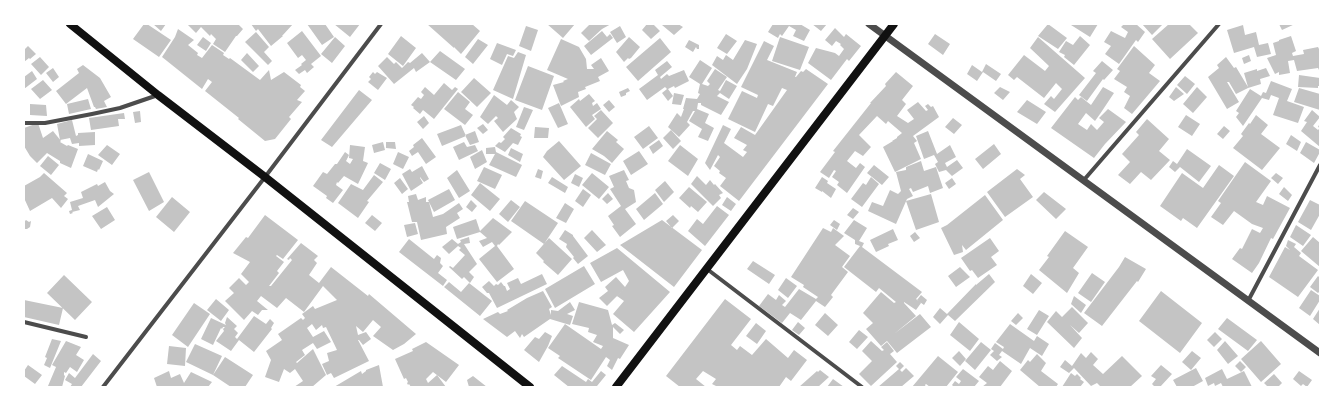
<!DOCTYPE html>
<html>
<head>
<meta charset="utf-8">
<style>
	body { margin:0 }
	#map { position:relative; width:1344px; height:411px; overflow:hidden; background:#fff; font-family:"Fira Sans",sans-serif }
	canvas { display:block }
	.frame { position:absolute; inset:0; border:25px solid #fff; pointer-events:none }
</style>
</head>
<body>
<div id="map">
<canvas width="1344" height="411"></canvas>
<div class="frame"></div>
</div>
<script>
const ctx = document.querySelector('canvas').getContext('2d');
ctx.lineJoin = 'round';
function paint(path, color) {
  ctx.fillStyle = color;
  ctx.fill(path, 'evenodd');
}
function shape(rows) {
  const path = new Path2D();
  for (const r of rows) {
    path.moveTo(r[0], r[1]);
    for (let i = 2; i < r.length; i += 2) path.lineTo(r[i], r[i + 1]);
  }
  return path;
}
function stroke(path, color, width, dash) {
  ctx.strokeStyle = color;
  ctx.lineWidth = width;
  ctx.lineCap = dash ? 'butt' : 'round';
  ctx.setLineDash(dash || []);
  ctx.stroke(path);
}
paint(shape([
	[144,24,147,24,171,40,159,57,133,39],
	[153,24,166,24,161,31],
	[187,24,238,24,243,29,237,36,236,36,225,52,213,44,216,39,211,34,210,36,201,27,196,33],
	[251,24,293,24,282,36,283,36,271,46,258,29,256,31],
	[307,24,325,24,334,37,322,45],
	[334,24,360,24,350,37],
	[427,24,472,24,480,31,461,54,454,47,454,48],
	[547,24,575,24,563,38],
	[590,24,611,24,602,29,589,41,581,33],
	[647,24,653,24,660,31,651,39,642,30],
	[663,24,678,24,683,27,674,35,662,25],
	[773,24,800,24,810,30,804,41,793,36,796,30,789,26,782,36,780,34,778,38,768,32],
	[812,24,827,24,821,31],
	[1048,24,1067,38,1058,49,1038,36],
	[1072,24,1098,24,1090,37,1071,25],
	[1124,24,1136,24,1145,32,1138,42,1136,40,1119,64,1105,54,1111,46,1104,42,1111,31,1125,38,1128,32,1121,27],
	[1142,24,1163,24,1152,35],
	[1169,24,1189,24,1198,33,1170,59,1152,39],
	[1279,24,1295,24,1282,30],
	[1243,25,1245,35,1256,32,1259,45,1268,43,1271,54,1257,57,1254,47,1234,53,1227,30],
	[526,26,538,30,531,51,519,46],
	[620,26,626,37,617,43,610,32],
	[835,28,844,37,846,34,861,46,849,61,847,59,831,80,808,63,816,48,835,53,839,56,844,49,840,45,841,44,836,41,832,46,825,40],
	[178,29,194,40,188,45,198,53,197,55,202,58,212,45,224,53,223,55,229,59,230,58,260,80,269,70,271,80,284,72,301,85,300,87,305,91,297,100,302,102,289,117,291,119,275,139,265,141,238,119,239,118,205,91,212,82,208,79,202,89,162,57,175,37],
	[302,31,321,56,311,64,314,67,307,73,305,70,299,74,295,70,302,65,301,64,306,60,302,55,298,58,287,43],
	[602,31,607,37,610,34,613,38,591,55,584,46],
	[256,32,269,47,264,52,272,61,268,65,245,42],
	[726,34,737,41,727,54,717,48],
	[935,34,950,44,943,55,928,44],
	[401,36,416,48,403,66,388,54],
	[1080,36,1090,45,1074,65,1064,57,1065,55,1059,52,1066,41,1073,45],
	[1291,36,1296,51,1292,53,1293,56,1304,54,1303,50,1318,47,1320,51,1320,72,1318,68,1297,71,1294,60,1288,61,1290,73,1279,75,1279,72,1275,74,1267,58,1276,55,1273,43,1279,41,1279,40],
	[203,37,211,43,206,51,197,45],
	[335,37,345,46,332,63,321,54],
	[629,37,640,47,631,58,629,59,628,58,624,62,616,52],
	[780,37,809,47,800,70,772,61],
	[1038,37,1085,78,1055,112,1044,104,1051,96,1054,99,1062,89,1056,83,1044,98,1017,77,1014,80,1008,75,1024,55,1045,71,1049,66,1030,48],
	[660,38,671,52,638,81,626,67],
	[478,39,488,45,473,64,465,57],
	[561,39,579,47,586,59,587,69,594,69,591,65,601,58,609,71,598,77,600,81,585,87,586,89,578,92,579,97,561,106,553,85,564,82,563,81,568,79,547,70],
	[689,40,699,45,699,49,697,49,696,47,693,52,685,47],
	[745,40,757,44,747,69,737,84,712,65,717,56,723,60,726,55,733,60],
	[764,41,774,46,767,60,797,72,795,77,796,77,801,71,803,72,806,69,828,84,739,201,720,186,726,178,719,173,720,171,714,166,720,157,718,155,710,170,705,163,723,125,731,129,724,143,743,157,747,152,743,150,747,145,734,138,741,127,755,135,787,90,782,88,773,106,768,104,755,132,728,119,742,91,757,98,758,95,741,87],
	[497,43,516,50,513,56,507,54,502,65,490,59],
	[28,46,36,54,30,59,29,58,24,62,24,50],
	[1134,46,1155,65,1149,73,1160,81,1132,114,1124,108,1130,96,1124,92,1127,87,1114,79,1120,71,1117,69],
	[440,51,465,69,456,80,430,62],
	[518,52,526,55,513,99,493,90,508,56,514,58],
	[247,53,259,66,253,72,241,60],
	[422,53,430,62,416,72,414,68,394,84,378,66,387,57,394,64,396,62,402,68,408,62,410,63],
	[1249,55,1251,61,1244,64,1242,58],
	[40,57,49,67,41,75,31,64],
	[1226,57,1234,68,1236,67,1248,87,1244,73,1257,69,1257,71,1266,68,1270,76,1260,79,1261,84,1248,88,1236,94,1229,82,1227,82,1239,102,1227,109,1208,77,1219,68,1217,65],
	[700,60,712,68,702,84,708,86,710,84,707,81,715,69,727,77,718,90,720,91,726,80,737,86,729,99,720,93,716,97,717,96,729,102,721,115,701,105,701,103,698,103,697,109,709,114,705,123,714,128,708,141,698,137,702,129,689,121,695,111,693,111,687,122,690,125,679,137,668,127,677,113,681,117,684,109,683,109,686,98,697,99,700,94,698,93,700,84,689,77],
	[667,61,672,67,660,77,661,79,667,74,669,76,684,70,689,81,675,88,674,86,668,89,673,96,668,101,662,93,667,89,665,87,647,100,639,89,658,75,655,70],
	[1102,61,1113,70,1104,80,1103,79,1087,101,1079,95,1096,73,1093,71],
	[986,64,1001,74,996,81,983,72,977,81,967,74,972,65,982,72],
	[83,65,100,78,111,97,104,101,107,107,96,109,95,107,94,107,87,88,66,104,56,91,79,73,77,69],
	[528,66,554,76,542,110,515,100],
	[53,68,59,77,53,82,46,73],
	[32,71,37,79,24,89,24,77],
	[373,72,375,74,377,72,387,78,378,90,368,82,371,79,369,77],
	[896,72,913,86,902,100,906,104,897,116,908,123,914,119,907,110,918,102,926,111,928,110,925,106,928,104,931,107,933,106,939,117,913,136,917,141,914,143,921,159,895,172,883,147,893,141,892,141,897,138,897,137,902,133,888,121,886,124,877,116,859,135,871,147,863,156,855,151,847,161,856,168,860,163,865,167,847,193,837,185,839,182,832,177,836,171,834,170,829,178,820,172,835,152,833,151,871,103,870,103,886,86,885,84],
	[1299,75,1320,78,1320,86,1318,86,1318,88,1298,87],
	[1185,76,1195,84,1187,94,1177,85],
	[474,78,491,93,477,107,461,92],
	[43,80,52,90,40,99,31,89],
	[1271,81,1292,89,1287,101,1304,107,1298,123,1273,115,1279,98,1271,95,1269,100,1262,98,1243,126,1236,117,1239,113,1236,111,1250,89,1261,96,1263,92,1266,93],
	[444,83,452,90,455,87,458,89,434,119,423,110,420,114,413,108,414,107,411,105,418,97,421,99,424,95,421,92,425,87,434,95],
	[1000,87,1010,92,1003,100,994,93],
	[1103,87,1114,93,1100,114,1095,121,1086,113,1078,124,1087,130,1091,124,1097,130,1104,122,1099,118,1108,109,1126,122,1105,144,1094,158,1051,128,1075,97,1078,100,1081,97,1091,105],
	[1176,87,1184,94,1174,101,1169,97],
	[1197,87,1207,97,1193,113,1183,104],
	[628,88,630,91,626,93,626,95,621,97,619,92],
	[1299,88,1320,94,1320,110,1294,102],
	[359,90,372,100,332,147,321,140],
	[458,92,470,102,465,109,473,115,465,125,444,109],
	[674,93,684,95,681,105,672,104],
	[589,94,595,101,592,103,593,106,597,103,601,109,592,115,595,119,586,127,570,107,579,99,580,101],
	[494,95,507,105,511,100,519,107,514,112,517,119,503,132,494,121,498,118,496,116,488,124,480,117],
	[88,99,91,109,69,114,67,104],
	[609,100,615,107,609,112,603,105],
	[1027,100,1046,112,1037,124,1017,112],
	[559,103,568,124,558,128,548,108],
	[30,104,46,105,47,116,30,115],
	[524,107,533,110,524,130,516,127],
	[601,110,613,123,598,138,588,128,597,119,594,116],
	[1312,110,1320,117,1313,126,1318,130,1320,128,1318,127,1320,123,1320,147,1301,131,1307,122,1304,121],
	[140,111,141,122,135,123,133,112],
	[124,113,125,119,118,119,119,126,91,130,89,118],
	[1186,115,1200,124,1192,136,1178,127],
	[1256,115,1268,125,1261,134,1280,148,1262,170,1233,148,1243,136,1241,134,1249,123,1250,124],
	[424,116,429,123,423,129,417,122],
	[953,118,962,125,954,134,945,127],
	[1147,119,1169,139,1159,151,1170,160,1151,180,1141,172,1130,184,1118,175,1130,162,1122,154,1139,135,1136,132],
	[72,120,76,136,78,135,78,133,95,132,95,145,79,146,79,143,72,144,70,138,60,140,57,124],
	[38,123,43,138,53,131,61,141,60,142,67,146,68,145,78,149,71,168,60,163,60,161,47,153,37,163,30,156,24,146,24,128],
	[483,124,488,130,483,134,477,128],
	[461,125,466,136,442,146,437,134],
	[649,126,658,138,643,149,634,137],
	[1224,126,1230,131,1223,139,1217,134],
	[535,127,549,128,548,138,534,138],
	[511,128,521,134,520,136,522,137,518,145,513,143,505,152,495,146,499,142,501,143,505,139,503,137],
	[671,130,681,141,673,149,663,138],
	[475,131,479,142,470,145,465,135],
	[607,131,618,140,616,142,624,149,612,163,604,156,592,149],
	[928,131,937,154,950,145,956,157,945,163,947,167,957,160,963,168,952,176,946,170,939,172,935,164,938,162,934,155,924,159,916,136],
	[1291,135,1301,142,1297,151,1286,144],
	[422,138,436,157,426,164,418,152,412,156,409,151,414,147,413,145],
	[659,140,663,146,653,154,649,147],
	[559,141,581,166,564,180,543,157,547,151],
	[383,142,385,150,374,153,372,145],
	[386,142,395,142,396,149,386,148],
	[464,142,467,147,475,145,478,151,459,160,453,147],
	[1306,142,1320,150,1320,152,1314,163,1300,153],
	[994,144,1001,154,983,169,975,159],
	[107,145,120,154,112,165,98,155],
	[350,145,365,147,363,161,368,163,358,184,344,176,338,183,337,182,336,185,343,190,333,203,326,198,327,196,313,186,323,172,327,174,335,164,337,164,345,152,349,155,346,161,350,164,353,159,349,158],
	[680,145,698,159,688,176,668,161],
	[495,147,496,152,522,165,516,177,489,165,495,154,486,154,486,148],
	[511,148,523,154,520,162,508,155],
	[1187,149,1211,166,1199,182,1180,167,1175,172,1169,167,1173,161,1177,164],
	[482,150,487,162,475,169,470,157],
	[639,151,648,164,631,175,623,161],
	[398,152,409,157,403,169,393,164],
	[591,153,611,164,605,175,585,165],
	[88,154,103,161,99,170,98,169,97,172,83,166],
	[48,156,59,165,51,175,40,166],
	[921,161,924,171,936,167,943,188,930,193,928,186,913,192,911,188,909,189,913,196,907,199,896,224,868,211,872,202,883,206,890,190,898,194,901,191,896,172,906,170,906,167],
	[1245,162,1271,181,1256,202,1263,205,1267,196,1290,208,1273,239,1271,238,1259,263,1252,273,1232,259,1240,248,1242,249,1252,229,1260,233,1263,228,1252,224,1234,211,1223,225,1211,217,1221,203,1218,201],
	[380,163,391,169,385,180,374,173],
	[874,165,889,177,882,185,867,173],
	[1219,165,1234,176,1197,228,1183,218,1181,221,1160,206,1182,173,1203,188],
	[422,166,429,179,424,182,420,177,420,178,423,183,411,191,402,174,410,169,412,172],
	[484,167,502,175,495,189,477,181],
	[538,169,543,171,541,179,535,177],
	[1017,169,1025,175,1020,179,1033,197,1005,217,987,192],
	[457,170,470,191,459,198,447,178],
	[624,170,629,180,626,181,629,188,634,190,636,202,625,209,636,224,620,237,612,226,614,225,608,216,621,206,610,189,614,187,609,176],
	[149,172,164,202,149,211,133,180],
	[44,173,67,193,64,196,68,199,61,208,52,198,30,211,24,198,24,186,40,177],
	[592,173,609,187,599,199,582,185],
	[1276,173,1283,178,1278,184,1271,178],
	[575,174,583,178,579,187,571,183],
	[374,175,383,182,367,201,369,202,358,218,338,203,351,184,363,190],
	[697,176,706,185,710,180,714,185,715,184,723,193,719,195,721,198,713,206,691,184],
	[552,177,568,187,565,193,548,183],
	[822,177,828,181,827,183,836,189,831,198,822,191,822,192,815,188],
	[871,177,879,184,862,207,851,199,863,183,866,185],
	[400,178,408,189,402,194,394,183],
	[952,178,956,184,949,189,945,183],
	[665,181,674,192,664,202,655,190],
	[105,182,110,191,114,194,98,207,95,200,78,206,80,210,72,212,73,213,70,214,69,211,72,210,70,202,83,198,81,192,97,184,98,186],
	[480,183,500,199,490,211,471,195],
	[689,187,707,202,698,212,691,206,690,208,679,198],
	[1284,187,1292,195,1288,201,1279,194],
	[449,189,455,200,434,212,428,200],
	[583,189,591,195,583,207,575,201],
	[1044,192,1066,209,1056,219,1036,200],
	[608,193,613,199,607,204,602,199],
	[655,193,663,204,644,220,636,209],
	[416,194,418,200,426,197,426,202,429,202,433,217,443,214,459,203,463,209,457,213,460,218,446,227,447,234,421,240,417,222,412,222,407,202,409,202,408,196],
	[931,194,939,222,916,230,906,201],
	[985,195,1003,220,966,250,962,245,963,252,954,255,941,228,947,225],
	[172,197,190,212,174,232,156,217],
	[727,197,736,204,731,211,722,205],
	[471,200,477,206,472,212,466,207],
	[511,200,520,207,508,222,499,214],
	[1310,200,1320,205,1320,214,1311,230,1298,222],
	[525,201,558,223,544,244,511,221],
	[565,203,574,209,566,223,556,218],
	[717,206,729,215,705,246,688,231,697,219,703,224],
	[107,207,115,220,101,229,92,216],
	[853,208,859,212,853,219,847,215],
	[265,215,298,240,283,259,277,255,276,256,284,262,277,271,279,273,269,286,271,286,292,260,290,258,289,260,287,259,301,243,318,256,314,260,317,263,309,275,319,283,331,267,368,296,369,294,416,334,404,344,393,350,373,336,381,327,373,320,363,332,356,326,358,335,366,332,371,339,363,345,359,340,358,340,369,361,334,378,331,373,327,375,322,364,329,361,327,353,337,350,326,327,323,328,322,325,316,330,312,324,307,328,313,337,324,331,331,342,317,349,313,343,302,350,305,355,296,362,297,363,313,349,326,375,312,387,294,387,303,381,295,369,290,373,284,369,279,382,265,377,271,360,266,351,282,340,278,334,301,318,303,320,305,318,302,314,313,306,315,309,337,300,323,286,304,312,286,298,277,308,261,296,257,301,268,310,262,310,258,315,252,311,244,320,225,301,234,293,229,288,239,278,246,285,249,282,241,274,250,262,233,253,246,237,248,238],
	[372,215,382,223,375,231,365,223],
	[673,215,679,221,672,228,666,221],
	[493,218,512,232,499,245,498,244,497,246,514,269,497,282,479,259,495,246,492,242,483,247,479,241,487,238,480,232,457,239,453,227,476,219,480,231],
	[26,220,29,222,31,221,30,227,27,229,24,229,24,222],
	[662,220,702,250,674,287,620,245],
	[834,220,840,224,837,230,830,225],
	[854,220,867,228,859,241,864,243,862,247,922,292,916,299,921,303,916,310,904,302,904,303,916,316,894,334,920,314,931,327,897,353,887,341,881,346,866,329,873,323,863,313,881,292,894,303,896,302,879,288,876,292,844,267,860,246,855,244,855,240,844,233],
	[415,223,418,234,407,237,404,225],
	[1296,225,1311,235,1303,246,1290,237],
	[823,228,831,232,833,228,844,236,835,245,850,256,842,267,848,272,831,295,833,297,825,307,816,301,801,320,790,313,782,323,759,306,768,294,776,300,779,295,786,301,782,305,785,307,799,289,816,299,818,297,803,287,804,285,791,277],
	[893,229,898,240,888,244,889,246,876,252,870,240],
	[565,230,573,235,573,236,588,256,578,264,573,258,574,257,566,247,567,244,559,239],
	[592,230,606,245,597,252,584,238],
	[1065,231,1088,247,1073,268,1079,273,1067,293,1039,270,1049,257,1047,256],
	[915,232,920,238,914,242,910,236],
	[469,237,470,243,464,244,477,264,469,272,474,277,470,283,464,277,462,279,449,267,450,266,453,268,465,255,459,250,461,248,458,246,449,254,442,247,452,239,458,244,461,242,460,240],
	[1313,237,1320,243,1320,267,1301,251],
	[549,238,572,259,558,275,543,262,544,261,536,253],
	[990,238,999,251,991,257,997,265,978,278,972,270,970,271,961,258],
	[409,239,434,259,437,255,441,258,440,263,443,266,438,273,447,280,443,286,399,252],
	[1288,240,1296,244,1294,247,1301,253,1299,256,1318,270,1298,297,1269,277,1285,247,1290,250,1286,246],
	[617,248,670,292,634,332,613,314,624,301,617,296,624,289,607,306,599,298,608,291,605,287,616,277,625,287,629,281,623,270,601,282,590,263],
	[1125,257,1146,269,1138,282,1137,281,1102,326,1084,313,1119,267],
	[753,261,775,275,769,284,747,269],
	[584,266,595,284,555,308,545,289],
	[960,267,970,277,956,287,948,276],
	[1092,273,1105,282,1091,302,1078,293],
	[542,274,547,284,497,308,489,293,487,293,482,287,489,281,494,286,496,284,498,285,501,282,504,286,505,286,507,291,510,289,507,283,518,278,521,284],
	[989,274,995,282,955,321,948,315,940,324,933,317,940,308,947,314,976,284,976,285],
	[1031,274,1042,283,1033,294,1023,286],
	[64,275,92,302,75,320,47,293],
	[1318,276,1320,278,1320,291,1318,293,1310,287],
	[786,278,797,286,788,298,778,290],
	[449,282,461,292,469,283,492,301,480,316,444,287],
	[1311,290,1320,296,1320,300,1310,316,1299,308],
	[543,291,552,307,549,309,551,315,551,310,558,311,570,302,575,310,567,314,573,316,570,325,550,319,524,337,522,334,520,338,515,331,507,337,483,319,498,312,500,314,508,311,507,310,527,298],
	[1161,291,1202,323,1180,353,1139,321],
	[921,295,927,300,924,305,917,300],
	[1074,296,1086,305,1081,313,1071,304],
	[216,299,229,310,221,321,207,310],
	[725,299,751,319,731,345,737,350,740,346,752,355,766,339,788,358,794,350,807,360,791,381,786,377,779,387,718,387,712,384,716,379,703,371,696,379,706,387,680,387,666,376],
	[24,300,63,308,59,325,24,317],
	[579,302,608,310,612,325,615,323,624,330,620,334,613,327,613,338,629,345,620,359,618,358,612,370,607,366,610,360,606,357,591,380,558,358,560,356,548,348,565,324,601,349,603,346,593,342,597,335,588,332,589,328,572,324],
	[194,303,210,314,188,347,172,335],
	[1072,307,1088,323,1079,333,1070,325,1082,338,1074,348,1047,322,1056,311,1062,317],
	[1320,308,1320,325,1313,319],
	[1039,310,1049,316,1037,335,1027,329],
	[825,313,838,325,828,336,815,325],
	[1018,313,1023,318,1016,325,1011,321],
	[254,316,266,324,270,319,274,323,271,328,272,329,254,352,239,340,231,351,216,341,224,331,223,329,225,327,223,327,222,329,221,328,213,345,201,339,211,318,226,325,225,323,227,317,237,326,234,329,238,333,235,337,237,339],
	[1227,318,1257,340,1248,351,1218,329],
	[798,322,805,328,799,335,792,330],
	[959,322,979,339,970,351,950,335],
	[756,323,766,331,757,344,746,336],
	[1010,324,1034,341,1037,336,1049,344,1042,356,1030,348,1021,364,1002,351,999,355,1002,357,997,361,990,355,994,351,991,349,995,343,1003,349,1004,347,996,342],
	[859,330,868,337,857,349,849,342],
	[545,332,552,336,548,346,539,362,524,350,535,337,539,339],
	[1215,332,1222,339,1214,347,1207,340],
	[52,339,61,341,50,368,44,365,47,358,45,357],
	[66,341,81,347,76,355,84,360,77,372,70,367,66,373,64,372,64,375,65,376,62,387,48,386,56,367,52,365],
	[871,341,882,351,884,350,881,347,887,342,894,351,890,354,897,362,871,386,859,374,872,361,862,351],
	[1225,341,1238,356,1228,364,1217,350],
	[1261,341,1281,364,1261,382,1241,359],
	[426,342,459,365,446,382,433,372,426,379,428,383,437,375,446,387,411,387,409,384,408,385,407,383,408,382,406,378,404,379,395,359,413,351,412,349],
	[981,342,991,350,975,370,965,361],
	[195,344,222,356,213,375,186,362],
	[169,346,186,348,185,366,167,364],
	[959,351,966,359,960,366,952,358],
	[1192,351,1201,358,1191,370,1182,362],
	[1091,352,1098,359,1093,365,1103,374,1122,356,1142,376,1130,387,1101,387,1097,383,1091,386,1074,368,1069,373,1060,367,1065,360,1072,366,1081,353,1086,358],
	[93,354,101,361,81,387,70,387,72,384,65,380,69,373,75,378],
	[1037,354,1046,363,1041,371,1058,384,1056,387,1040,387,1020,370,1028,360,1030,362],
	[938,356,958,372,946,387,930,387,926,384,925,385,926,387,912,387],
	[225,357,253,375,245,387,231,387,213,375],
	[1000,361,1012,371,1000,387,982,387,987,383,979,377,988,366,993,370],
	[1240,361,1246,367,1241,372,1235,366],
	[900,362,904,366,900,370,902,372,906,368,914,376,901,387,878,387,899,369,896,366],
	[28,365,42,375,35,384,24,376,24,371],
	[379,365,383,387,334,387,361,371,362,374,366,371,366,370],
	[1161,365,1172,374,1160,387,1155,387,1152,384,1156,379,1151,376],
	[562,366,586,382,588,379,592,382,601,371,606,375,597,386,599,387,569,387,554,375],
	[1196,368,1203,381,1192,387,1177,387,1173,380],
	[963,369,979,381,974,387,954,387,952,385,955,381,959,384,961,381,956,377],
	[1222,369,1227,379,1244,371,1252,387,1223,387,1221,383,1215,386,1214,383,1208,386,1205,378],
	[820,370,829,377,818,387,799,387,817,371,818,372],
	[169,371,171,378,180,374,184,383,191,372,212,382,208,387,157,387,154,378],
	[1299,371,1312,380,1307,387,1303,384,1301,386,1293,379],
	[1071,373,1075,376,1077,374,1081,378,1080,379,1084,382,1080,387,1062,387],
	[1274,374,1282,383,1278,387,1268,387,1264,383],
	[473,376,487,387,469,387,467,380],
	[833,379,844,387,827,387]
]), '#c4c4c4');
stroke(shape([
	[24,123,45,123,92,114,120,108,158,95],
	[1083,181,1219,24],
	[707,269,862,387],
	[1248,301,1320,165],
	[24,322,86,337],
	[103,387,265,177,381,24]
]), '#4c4c4c', 4);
stroke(shape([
	[869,24,1320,353]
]), '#4c4c4c', 7);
stroke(shape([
	[70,24,158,95,265,177,530,387],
	[616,387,894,24]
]), '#111', 8);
</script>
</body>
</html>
